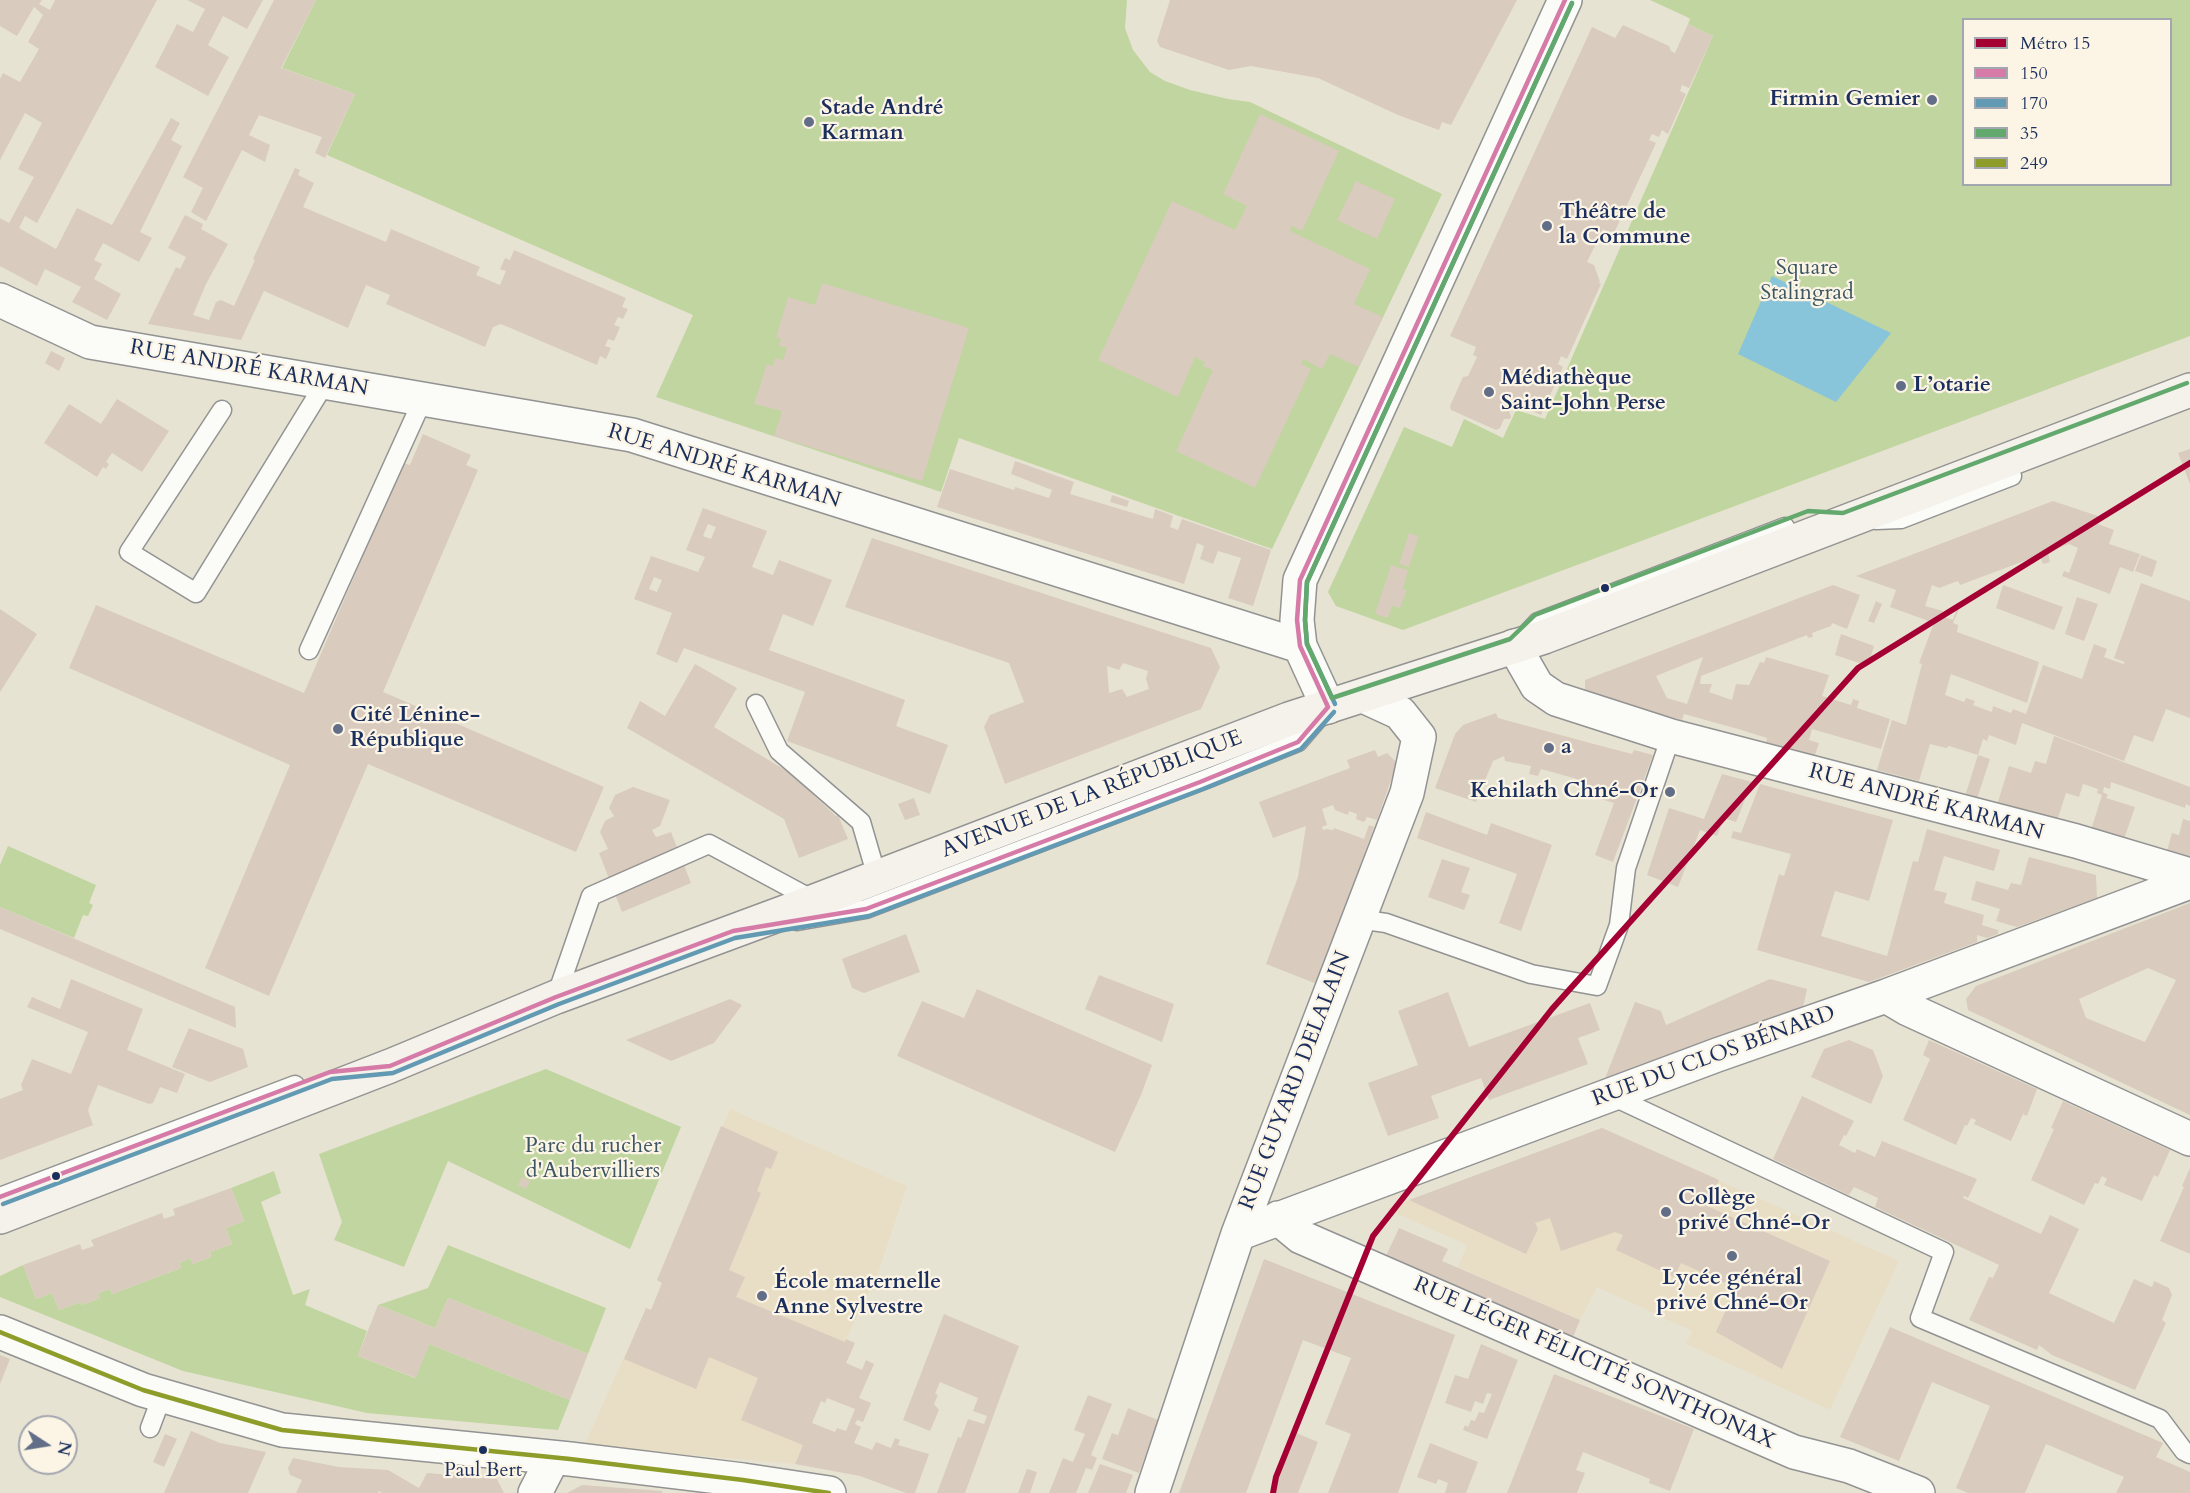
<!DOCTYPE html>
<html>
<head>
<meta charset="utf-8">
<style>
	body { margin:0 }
	#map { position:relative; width:2190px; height:1493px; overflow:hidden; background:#e7e3d2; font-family:Cardo,serif }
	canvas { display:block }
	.legend { position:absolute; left:1962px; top:18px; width:210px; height:168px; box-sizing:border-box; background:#fcf5e5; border:2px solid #a2a6af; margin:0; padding:8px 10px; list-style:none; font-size:18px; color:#1b2f5e }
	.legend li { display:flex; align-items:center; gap:12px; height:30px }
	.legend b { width:30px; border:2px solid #a2a6af }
	.north { position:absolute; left:18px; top:1415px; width:60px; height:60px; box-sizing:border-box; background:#fcf5e5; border:2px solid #a2a6af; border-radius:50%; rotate:102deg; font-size:16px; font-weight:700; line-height:24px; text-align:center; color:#1b2f5e }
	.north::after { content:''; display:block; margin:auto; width:21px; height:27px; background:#626e87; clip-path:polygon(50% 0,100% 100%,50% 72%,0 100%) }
</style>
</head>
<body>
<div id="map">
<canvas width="2190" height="1493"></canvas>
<ul class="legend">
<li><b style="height:8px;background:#a50034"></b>Métro 15</li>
<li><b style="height:8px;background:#d67ba8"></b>150</li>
<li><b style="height:8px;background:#619ab2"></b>170</li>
<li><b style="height:8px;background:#63a86d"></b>35</li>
<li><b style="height:8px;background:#8e9d2a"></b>249</li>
</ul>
<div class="north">N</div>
</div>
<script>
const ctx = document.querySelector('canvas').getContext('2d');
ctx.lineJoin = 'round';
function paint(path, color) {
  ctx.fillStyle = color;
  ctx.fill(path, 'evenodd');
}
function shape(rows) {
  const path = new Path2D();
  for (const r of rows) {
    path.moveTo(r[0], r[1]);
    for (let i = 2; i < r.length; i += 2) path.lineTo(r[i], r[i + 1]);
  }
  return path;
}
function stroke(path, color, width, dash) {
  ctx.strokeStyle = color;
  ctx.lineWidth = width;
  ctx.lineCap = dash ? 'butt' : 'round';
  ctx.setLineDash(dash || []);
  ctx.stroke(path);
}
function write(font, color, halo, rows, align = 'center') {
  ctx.font = font + ' Cardo,serif';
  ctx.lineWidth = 4.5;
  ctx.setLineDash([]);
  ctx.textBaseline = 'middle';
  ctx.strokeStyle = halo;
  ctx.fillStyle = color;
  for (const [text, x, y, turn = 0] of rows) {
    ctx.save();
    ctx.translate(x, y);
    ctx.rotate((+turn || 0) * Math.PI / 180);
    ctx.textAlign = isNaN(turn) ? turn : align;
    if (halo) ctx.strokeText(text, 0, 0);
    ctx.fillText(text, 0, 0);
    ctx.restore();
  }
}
paint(shape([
	[730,1109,907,1186,877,1276,846,1339,795,1464,584,1446,646,1308,651,1310,662,1283,657,1280],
	[1602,1128,1899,1261,1830,1410,1686,1344,1692,1331,1597,1287,1580,1320,1458,1267,1467,1245,1387,1209]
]), '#e8dec5');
paint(shape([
	[316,0,1127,0,1125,28,1133,50,1150,72,1165,81,1190,90,1228,99,1250,102,1442,194,1272,549,959,438,941,492,656,397,693,315,327,155,355,94,282,68],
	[1650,0,2190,0,2190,336,1403,630,1336,606,1328,592,1404,427,1452,447,1464,419,1503,438,1516,410,1545,419,1713,36,1688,24,1690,19,1687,17],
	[1964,20,2170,20,2170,184,1964,184],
	[8,846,96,885,89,903,93,905,88,916,83,915,74,938,0,907,0,865],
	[546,1069,681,1127,630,1249,448,1161,404,1267,334,1240,342,1222,319,1154],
	[274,1171,281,1193,261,1202,293,1295,310,1289,305,1305,367,1331,358,1356,415,1378,429,1344,570,1400,558,1430,367,1413,183,1371,0,1297,0,1276,23,1265,36,1299,52,1293,59,1310,81,1302,82,1305,100,1298,98,1293,110,1289,112,1294,181,1268,179,1263,190,1258,193,1264,211,1257,210,1252,232,1244,226,1228,244,1221,231,1188],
	[448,1245,606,1308,588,1354,448,1298,435,1328,378,1305,428,1288]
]), '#c0d59f');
paint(shape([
	[1772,276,1891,333,1836,402,1738,354]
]), '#88c4da');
paint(shape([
	[0,0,42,0,39,4,50,10,55,0,157,0,37,223,25,216,19,228,56,249,77,208,112,225,171,118,180,123,171,140,182,146,140,232,152,238,139,262,103,243,94,260,102,264,94,279,121,294,107,320,72,302,81,287,45,269,37,286,0,266,0,218,9,223,34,177,18,169,42,123,25,113,0,160,0,79,3,73,20,82,39,49,28,42,43,15,34,7,17,36,0,26],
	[187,0,263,0,247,29,223,16,208,45,229,57,208,96,155,67,177,24,193,32,205,9],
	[274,0,316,0,281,68,355,94,325,158,315,153,322,137,259,115,249,135,270,145,265,162,242,150,206,221,191,212,203,188,183,177],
	[1170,0,1517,0,1451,125,1442,122,1439,130,1398,115,1318,78,1251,66,1229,70,1160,47,1157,41],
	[1688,24,1713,36,1689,88,1682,85,1680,91,1686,94,1668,134,1662,130,1659,137,1652,134,1649,140,1656,143,1615,231,1609,232,1603,229,1587,262,1594,265,1600,282,1598,282,1601,284,1567,359,1561,356,1558,364,1563,367,1541,415,1511,402,1508,409,1511,416,1510,419,1504,419,1500,428,1496,430,1451,410,1450,406,1463,377,1468,376,1477,357,1473,355,1476,347,1450,336,1592,27,1615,38,1623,25,1669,46,1671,51,1675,53],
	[1260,114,1339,151,1302,231,1292,226,1290,231,1370,269,1354,304,1383,317,1359,367,1330,354,1322,369,1303,359,1301,364,1311,369,1255,488,1176,451,1213,370,1203,366,1205,362,1195,357,1178,397,1098,360,1172,201,1235,230,1247,206,1223,194],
	[295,168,300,170,298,175,314,183,303,207,386,242,391,229,480,267,476,275,500,285,506,271,500,269,505,258,510,260,514,250,626,298,622,307,628,309,623,319,618,317,614,325,620,327,614,341,608,339,605,346,611,348,606,359,600,356,597,365,501,324,493,327,485,347,386,304,390,295,366,285,348,328,264,291,241,340,148,324,176,267,180,269,186,257,168,248,185,215,203,224,201,229,228,244,206,284,193,315,209,320,216,302,221,300,234,306,255,260,253,259],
	[1356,181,1395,199,1377,239,1337,220],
	[822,283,969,328,922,481,774,436,782,411,754,404,767,364,773,366,775,358,783,360,787,348,779,346,781,339,776,337,788,297,815,305],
	[51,351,65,358,59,371,45,363],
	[117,399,169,431,142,472,112,453,106,462,109,464,106,469,103,467,97,477,44,443,69,404,101,424],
	[423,434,471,455,466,465,478,470,383,692,604,787,576,852,368,764,269,996,205,968,290,765,69,668,96,605,304,693,403,463,410,465],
	[2190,449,2190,484,2178,453],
	[1015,461,1074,482,1070,494,1153,519,1155,509,1173,516,1170,527,1178,530,1182,519,1271,550,1253,606,1228,598,1241,558,1218,551,1213,564,1200,559,1204,546,1197,543,1184,584,937,507,950,469,1014,490,1015,487,1049,498,1052,490,1011,474],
	[1112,495,1129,501,1127,507,1110,502],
	[2053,501,2101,517,2098,524,2114,530,2109,544,2140,554,2133,572,2120,567,2110,594,2062,576,2064,571,2069,573,2078,548,2069,544,2048,552,2050,562,2043,564,2040,555,1960,585,1958,581,1939,588,1932,585,1925,606,1943,611,1941,616,1953,620,1957,608,1959,609,1953,623,1958,625,1957,632,2039,662,2027,703,1951,674,1945,695,1964,702,1966,698,1975,701,1973,705,1992,712,1993,706,2011,713,2013,709,2026,714,2043,665,2082,679,2094,644,2107,649,2104,657,2123,664,2125,662,2114,658,2141,583,2190,601,2190,718,2166,709,2153,742,2134,735,2124,761,2022,723,2016,745,1989,735,1987,741,1983,739,1978,755,1949,746,1946,748,1930,744,1919,781,1877,770,1892,720,1906,725,1922,664,1919,663,1934,623,1890,607,1896,590,1856,576],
	[703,508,767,531,752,567,773,575,779,560,832,580,813,626,783,614,769,650,905,700,896,726,948,745,930,794,787,741,805,692,684,648,677,663,656,654,672,613,634,599,651,556,698,572,705,557,686,550],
	[708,524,716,527,711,539,703,536],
	[654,577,662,580,657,592,649,589],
	[1409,533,1419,536,1409,567,1399,564],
	[872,538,1211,648,1220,667,1201,709,1005,784,984,727,990,715,1024,702,1009,663,845,607],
	[1123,663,1148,671,1146,679,1149,689,1127,697,1122,689,1109,693,1107,666,1119,670],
	[2141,555,2157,561,2152,577,2135,571],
	[1391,565,1408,570,1403,589,1407,590,1400,608,1392,606,1388,618,1375,614],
	[1833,585,1860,595,1847,629,1832,623,1831,626,1812,633,1813,637,1808,638,1807,635,1701,676,1700,684,1712,684,1709,692,1732,700,1736,684,1749,685,1760,662,1764,663,1766,657,1829,675,1822,696,1851,705,1853,699,1859,701,1857,708,1890,719,1881,749,1812,729,1809,740,1819,743,1815,755,1766,742,1767,738,1738,729,1684,714,1682,720,1585,693,1585,680],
	[1703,657,1687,704,1667,698,1656,676],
	[2003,585,2063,607,2054,630,1996,608],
	[2077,597,2098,604,2084,641,2065,634],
	[1876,601,1882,604,1874,623,1868,621],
	[0,609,37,634,0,692],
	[1841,634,1874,646,1868,666,1835,655],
	[695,664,737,688,714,727,790,773,836,816,838,815,848,839,799,858,784,819,627,728,640,701,665,716],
	[1496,713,1498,718,1590,743,1632,754,1634,750,1653,755,1613,862,1595,855,1614,803,1584,794,1587,786,1575,783,1577,779,1541,769,1538,776,1529,774,1531,766,1505,761,1504,756,1493,761,1476,802,1435,788,1455,734,1463,725],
	[2054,736,2190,787,2190,806,2186,804,2185,808,2111,782,2110,789,2104,787,2103,792,2108,795,2106,798,2135,807,2124,839,2091,830,2102,795,2097,793,2098,789,2083,784,2079,797,2066,793,2057,821,1997,805,2009,766,2031,773,2035,761,2046,764],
	[1375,750,1378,757,1387,753,1397,763,1377,820,1367,817,1364,822,1356,819,1357,814,1349,811,1348,815,1335,810,1333,805,1322,809,1327,825,1322,827,1323,830,1327,829,1333,830,1334,828,1364,839,1369,825,1374,827,1317,984,1266,964,1298,877,1306,826,1273,838,1259,802,1350,768,1347,760],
	[1978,755,1990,759,1977,799,1965,796],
	[1722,774,1752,782,1736,822,1724,818,1717,836,1700,830,1678,887,1647,875,1669,808,1704,819],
	[1760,784,1893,820,1869,901,1835,891,1821,936,1887,956,1913,861,1918,862,1927,829,2000,850,1994,871,1944,856,1934,890,1947,893,1944,903,1984,915,1982,925,1998,930,1998,934,1987,938,1977,935,1977,942,1869,982,1757,950,1779,874,1784,876,1791,854,1731,838,1733,831,1741,833],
	[633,787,670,800,660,826,652,830,656,837,671,832,691,883,622,912,599,853,608,849,600,832,605,821,614,816,609,808,615,795],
	[914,798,920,815,905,820,898,804],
	[1426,812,1487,835,1491,823,1552,845,1521,931,1499,923,1517,874,1417,838],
	[2183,819,2190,821,2190,858,2167,851,2172,833,2179,835],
	[2029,857,2096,875,2097,898,2017,927,1996,921,2000,909,1971,900,1976,881,2008,890,2011,883,2021,885],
	[1442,859,1470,868,1461,892,1470,895,1464,910,1428,897],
	[2190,903,2190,1115,1968,1010,1966,999,1976,986],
	[2148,968,2176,980,2145,1042,2086,1018,2079,999],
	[0,907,235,1007,236,1028,0,929],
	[906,934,920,972,864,993,852,988,842,959],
	[1099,975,1174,1004,1162,1042,1085,1009],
	[71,979,143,1009,127,1050,185,1074,177,1093,160,1087,153,1103,149,1104,98,1085,88,1110,93,1125,0,1160,0,1099,23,1090,21,1085,32,1059,71,1074,88,1032,27,1007,32,997,60,1009],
	[1770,979,1807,989,1803,1007,1604,1081,1635,1002,1661,1011,1666,1025],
	[977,989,1152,1065,1141,1095,1115,1152,897,1056,922,1001,964,1018],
	[1448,992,1469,1047,1590,1003,1600,1030,1578,1038,1588,1064,1489,1100,1481,1078,1431,1096,1439,1118,1388,1136,1368,1083,1418,1065,1398,1011],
	[730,999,742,1005,714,1043,671,1061,626,1040],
	[189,1028,243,1049,248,1067,210,1082,172,1067],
	[1849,1040,1873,1050,1883,1076,1871,1104,1811,1077,1824,1049],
	[1929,1040,2037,1089,2027,1116,2023,1114,2011,1141,1974,1124,1976,1120,1971,1118,1967,1126,1965,1125,1956,1145,1903,1120,1930,1059,1923,1055],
	[1802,1096,1854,1121,1846,1136,1844,1135,1839,1145,1855,1153,1857,1149,1875,1157,1882,1141,1977,1179,1968,1198,1964,1196,1963,1198,2041,1234,2050,1215,2079,1229,2049,1293,2114,1323,2134,1279,2152,1287,2154,1281,2169,1288,2172,1295,2162,1320,2166,1323,2135,1390,2052,1355,2039,1345,2037,1350,1969,1320,1989,1277,1993,1278,1999,1265,1875,1207,1878,1198,1854,1187,1849,1195,1773,1159],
	[2063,1101,2170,1150,2158,1177,2154,1175,2142,1201,2104,1185,2107,1179,2102,1176,2098,1184,2095,1183,2084,1205,2031,1180,2054,1129,2051,1128],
	[721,1126,778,1152,771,1169,766,1167,757,1191,761,1193,729,1270,745,1277,736,1297,845,1342,846,1339,855,1343,846,1363,862,1370,866,1360,874,1364,859,1398,871,1403,863,1422,857,1420,855,1424,861,1427,854,1443,872,1450,876,1442,891,1448,895,1438,900,1440,898,1445,929,1454,915,1493,906,1493,860,1476,795,1464,803,1445,741,1420,758,1378,709,1357,696,1389,624,1359,646,1308,651,1310,662,1283,657,1280],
	[827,1398,855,1409,846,1431,837,1428,835,1432,812,1423,821,1401,825,1403],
	[1602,1128,1719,1180,1707,1206,1830,1261,1782,1369,1716,1332,1736,1288,1681,1263,1674,1277,1616,1250,1623,1235,1615,1232,1561,1251,1550,1218,1535,1223,1538,1229,1526,1254,1409,1200],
	[2190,1168,2190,1254,2160,1241,2184,1187,2182,1186],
	[522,1177,530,1181,526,1189,518,1185],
	[231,1188,244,1221,226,1228,232,1244,210,1252,211,1257,193,1264,190,1258,179,1263,181,1268,112,1294,110,1289,98,1293,100,1298,82,1305,81,1302,59,1310,52,1293,36,1299,23,1265,80,1244,82,1250,94,1246,91,1240,162,1213,164,1219,175,1215,173,1209],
	[1399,1228,1448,1249,1442,1261,1580,1320,1573,1337,1386,1256],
	[1264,1259,1455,1335,1398,1493,1328,1493,1351,1434,1325,1424,1351,1358,1303,1340,1246,1493,1179,1493],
	[448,1298,588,1354,570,1400,429,1344,416,1378,358,1356,378,1305,435,1328],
	[944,1314,1019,1346,965,1493,937,1493,958,1437,961,1438,968,1419,984,1424,987,1416,973,1411,978,1398,940,1382,935,1394,938,1395,934,1404,939,1410,930,1431,903,1420],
	[1890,1327,2163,1443,2156,1457,2190,1472,2190,1493,2116,1493,2124,1477,2046,1444,2025,1493,1968,1493,1956,1488,1990,1406,1932,1382,1899,1461,1840,1437],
	[1481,1344,1518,1360,1487,1439,1463,1430,1465,1425,1468,1427,1471,1420,1475,1421,1479,1412,1484,1413,1492,1394,1487,1393,1483,1404,1475,1401,1471,1412,1445,1403,1455,1375,1468,1379],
	[0,1355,10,1359,0,1384],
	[1554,1374,1694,1429,1670,1491,1649,1483,1650,1479,1583,1452,1576,1470,1585,1473,1577,1493,1507,1493],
	[1088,1395,1112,1404,1091,1455,1097,1458,1092,1470,1086,1468,1076,1493,1049,1493,1063,1458,1073,1462,1085,1434,1074,1430],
	[1128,1408,1158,1420,1139,1473,1102,1459,1112,1433,1118,1435],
	[191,1431,220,1443,266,1452,248,1493,164,1493],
	[1296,1433,1318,1442,1298,1493,1273,1493],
	[165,1434,177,1439,164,1467,153,1462],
	[1430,1443,1478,1462,1466,1493,1445,1493,1448,1483,1438,1479,1436,1484,1417,1477],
	[293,1458,339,1467,388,1470,419,1488,427,1473,497,1479,504,1493,382,1493,379,1491,378,1493,296,1493,302,1480,290,1475,288,1468],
	[1100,1464,1133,1475,1126,1493,1088,1493],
	[1027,1469,1037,1472,1030,1493,1018,1493],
	[582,1485,662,1491,662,1493,567,1493]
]), '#d9cbbd');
const lane = shape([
	[222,410,129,552,196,593,325,383],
	[1876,520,1901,519,2012,476],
	[1522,639,1538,622,1785,527],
	[309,650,423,399],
	[756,704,779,751,861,822,877,877],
	[1358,919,1386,923,1531,974,1597,986,1619,925,1626,868,1671,736],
	[797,921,866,909,1209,778,1298,742,1323,713],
	[556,997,591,896,709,844,815,901],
	[1610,1095,1944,1252,1920,1318,2160,1419,2184,1451,2190,1454],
	[0,1197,295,1085],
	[150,1428,162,1396]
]);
const street = shape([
	[0,300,90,342,632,435,1300,646],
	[1514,646,1537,686,1556,699,1671,736,2076,841,2190,875],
	[1328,707,1300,646,1297,620,1300,580,1565,0],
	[1886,996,1908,1009,2190,1139],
	[1278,1218,1301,1237,1794,1452,1849,1466,1918,1493],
	[1238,1234,1717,1055,1886,996,2190,882],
	[0,1332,143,1390,282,1430,570,1459,743,1480,829,1493],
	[535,1493,553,1458],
	[1152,1493,1238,1234,1407,793,1419,737,1400,713,1363,696]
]);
const secondary = shape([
	[0,1217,390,1066,556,997,815,901,1289,719,1544,637,2190,390]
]);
stroke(lane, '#929392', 21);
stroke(street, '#929392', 36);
stroke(secondary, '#929392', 36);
stroke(lane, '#fbfbf8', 18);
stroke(street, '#fbfbf8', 33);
stroke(secondary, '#f5f1eb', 33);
stroke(shape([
	[1328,707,1300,646,1297,620,1300,580,1565,0],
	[0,1197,330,1072,390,1066,556,997,733,931,866,909,1200,782,1298,742,1328,707]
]), '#d67ba8', 4.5);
stroke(shape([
	[1335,704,1307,644,1305,620,1307,582,1572,3],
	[3,1204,332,1079,393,1073,559,1004,735,938,869,916,1203,789,1301,749,1334,712]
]), '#619ab2', 4.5);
stroke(shape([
	[1572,3,1307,582,1305,620,1307,644,1332,698,1510,639,1535,615,1808,511,1843,513,2187,383]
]), '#63a86d', 4.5);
stroke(shape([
	[0,1332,143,1390,282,1430,570,1459,743,1480,829,1493]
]), '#8e9d2a', 4.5);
stroke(shape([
	[1273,1493,1276,1477,1373,1236,1552,1009,1858,668,2190,463]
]), '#a50034', 6);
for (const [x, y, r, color] of [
	[1932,100,6,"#626e87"],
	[809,122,6,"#626e87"],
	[1547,226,6,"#626e87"],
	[1901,386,6,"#626e87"],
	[1489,392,6,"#626e87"],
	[1605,588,5,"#1b2f5e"],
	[338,729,6,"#626e87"],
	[1549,748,6,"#626e87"],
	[1670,792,6,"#626e87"],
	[56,1176,5,"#1b2f5e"],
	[1666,1212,6,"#626e87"],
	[1732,1256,6,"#626e87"],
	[762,1296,6,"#626e87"],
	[483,1450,5,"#1b2f5e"]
]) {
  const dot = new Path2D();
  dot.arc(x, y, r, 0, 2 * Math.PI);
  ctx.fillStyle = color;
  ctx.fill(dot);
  stroke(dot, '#fcf5e5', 2);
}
write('20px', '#1b2f5e', '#fcf5e5', [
	["Paul Bert",483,1471]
]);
write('bold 22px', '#1b2f5e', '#fcf5e5', [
	["Firmin Gemier",1920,100,"right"],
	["Stade André",821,109],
	["Karman",821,134],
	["Théâtre de",1559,213],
	["la Commune",1559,238],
	["Médiathèque",1501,379],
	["Saint-John Perse",1501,404],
	["L’otarie",1913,386],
	["Cité Lénine-",350,716],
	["République",350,741],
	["a",1561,748],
	["Kehilath Chné-Or",1658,792,"right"],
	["Collège",1678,1199],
	["privé Chné-Or",1678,1224],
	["Lycée général",1732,1279,"center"],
	["privé Chné-Or",1732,1304,"center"],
	["École maternelle",774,1283],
	["Anne Sylvestre",774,1308]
], 'left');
write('22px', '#3c5664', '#fcf5e5', [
	["Square",1807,269],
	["Stalingrad",1807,294],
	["Parc du rucher",593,1147],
	["d'Aubervilliers",593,1172]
]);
write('22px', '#1b2f5e', '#fcf5e5', [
	["RUE ANDRÉ KARMAN",249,369,10],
	["RUE ANDRÉ KARMAN",724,467,17],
	["AVENUE DE LA RÉPUBLIQUE",1092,795,-21],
	["RUE ANDRÉ KARMAN",1926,803,15],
	["RUE DU CLOS BÉNARD",1714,1057,-20],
	["RUE GUYARD DELALAIN",1296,1081,-69],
	["RUE LÉGER FÉLICITÉ SONTHONAX",1594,1364,24]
]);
</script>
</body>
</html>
